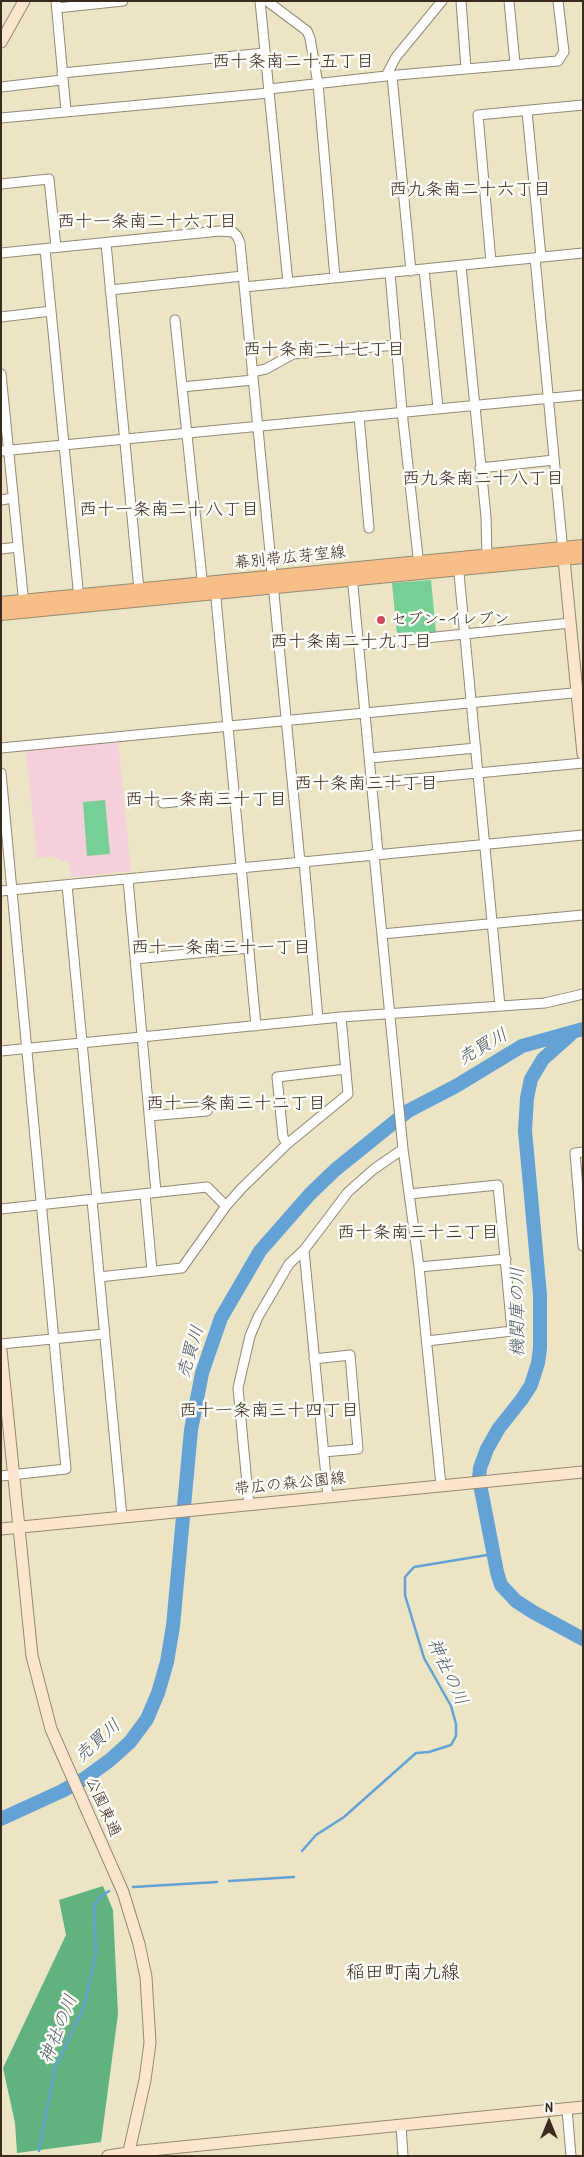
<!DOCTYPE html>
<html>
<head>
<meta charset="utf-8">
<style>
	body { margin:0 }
	#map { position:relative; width:584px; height:2157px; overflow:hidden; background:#ebe5c6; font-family:"Patrick Hand",sans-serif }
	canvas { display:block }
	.frame { position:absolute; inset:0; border:2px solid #3b2a1e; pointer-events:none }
	.north { position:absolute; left:524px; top:2097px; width:50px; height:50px; -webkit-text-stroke:4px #fdfcf7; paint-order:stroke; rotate:0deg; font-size:14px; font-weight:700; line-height:20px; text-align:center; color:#3b2a1e }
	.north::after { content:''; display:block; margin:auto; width:18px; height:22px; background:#3b2a1e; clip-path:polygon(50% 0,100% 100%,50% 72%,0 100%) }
</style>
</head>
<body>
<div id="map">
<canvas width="584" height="2157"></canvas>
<div class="frame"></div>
<div class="north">N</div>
</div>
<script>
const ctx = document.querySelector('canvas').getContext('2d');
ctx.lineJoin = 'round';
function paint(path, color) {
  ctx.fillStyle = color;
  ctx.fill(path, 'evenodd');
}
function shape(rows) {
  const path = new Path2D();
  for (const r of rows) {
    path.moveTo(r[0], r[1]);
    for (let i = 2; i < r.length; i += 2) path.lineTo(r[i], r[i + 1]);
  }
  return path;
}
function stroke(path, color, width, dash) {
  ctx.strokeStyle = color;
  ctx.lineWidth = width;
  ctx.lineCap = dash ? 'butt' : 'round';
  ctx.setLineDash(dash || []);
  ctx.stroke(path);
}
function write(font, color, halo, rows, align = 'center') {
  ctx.font = font + ' "Patrick Hand","Klee One",sans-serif';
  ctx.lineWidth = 5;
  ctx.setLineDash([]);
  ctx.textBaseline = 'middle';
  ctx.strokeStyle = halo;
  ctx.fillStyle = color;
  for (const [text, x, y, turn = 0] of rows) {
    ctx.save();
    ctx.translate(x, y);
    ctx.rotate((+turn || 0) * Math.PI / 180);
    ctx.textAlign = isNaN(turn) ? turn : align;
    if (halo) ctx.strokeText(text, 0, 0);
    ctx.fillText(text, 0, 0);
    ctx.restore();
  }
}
paint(shape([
	[118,741,131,871,71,877,69,863,51,856,37,858,26,750]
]), '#f5cfdb');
paint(shape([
	[431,580,436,632,397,635,392,583],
	[105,800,110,854,87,856,83,802]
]), '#76cf95');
paint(shape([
	[103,1886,113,1910,118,2014,101,2142,17,2153,15,2123,3,2068,66,1935,59,1900]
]), '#60b27e');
stroke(shape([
	[302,1851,316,1835,344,1817,416,1753,429,1752,451,1745,456,1736,456,1724,451,1706,424,1658,405,1595,405,1577,414,1567,493,1554],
	[229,1881,294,1877],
	[133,1887,217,1882],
	[39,2151,55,2068,84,2007,96,1953,94,1905,100,1897,109,1891]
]), '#64a1d5', 2.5);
stroke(shape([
	[570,1035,543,1059,531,1079,527,1098,525,1131,540,1295,540,1348,538,1363,531,1385,522,1399,499,1428,487,1449,480,1468,479,1479,497,1572,501,1585,516,1601,533,1612,583,1639],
	[1,1819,62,1791,84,1779,110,1760,130,1742,147,1719,158,1693,167,1662,173,1626,191,1430,202,1373,221,1318,260,1251,310,1194,335,1170,408,1111,456,1086,522,1046,583,1029]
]), '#64a1d5', 14);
const street = shape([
	[56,1,66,111],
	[260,1,288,283],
	[267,1,307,31,310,38,318,84,335,278],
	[461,1,466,69],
	[509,1,515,64],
	[57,8,123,1],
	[62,73,265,53],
	[386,76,558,61,564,52,558,1],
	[392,76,411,271],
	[1,87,62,80],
	[269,89,386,76,396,57,442,1],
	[527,111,541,257],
	[1,118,269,93],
	[1,184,49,179,56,247],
	[106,243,139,590],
	[45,249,79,599],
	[1,253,220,231,233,232,237,236,240,243,300,862],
	[535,258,563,552],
	[491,262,478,115,583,105],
	[461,266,486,517,487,559],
	[424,269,438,408],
	[390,273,402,411,419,566],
	[244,287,583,253],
	[110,290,243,276],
	[1,317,51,311],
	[175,320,203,588],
	[252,372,266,369,293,354,396,345],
	[1,374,24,605],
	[182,387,253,380],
	[359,416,369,528],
	[1,451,583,395],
	[480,468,554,460],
	[1,500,13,498],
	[1,549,18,547],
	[458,563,500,1006],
	[352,575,378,853],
	[215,588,256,1026],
	[359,645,570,623],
	[1,748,583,692],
	[370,758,476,748],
	[1,773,66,1469,1,1476],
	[372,783,583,763],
	[163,803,233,796],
	[374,854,403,1149,419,1267,441,1485],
	[304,861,318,1019],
	[128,879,156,1192],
	[67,885,97,1199],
	[1,891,583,835],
	[382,934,583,915],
	[135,959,249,948],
	[1,1051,341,1017,545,1003,583,994],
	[149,1116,207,1111],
	[287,1144,283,1137,277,1077,346,1069],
	[583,1152,575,1153,583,1246],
	[145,1194,152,1271],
	[409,1194,498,1185,512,1331,427,1341],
	[92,1200,122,1517],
	[1,1209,207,1187,226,1206],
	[304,1250,328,1497],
	[419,1267,506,1259],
	[99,1277,182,1268,226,1206,241,1189,287,1144,348,1094,341,1017],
	[1,1344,104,1334],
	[314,1359,350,1355,358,1449,323,1452],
	[249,1505,238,1388,250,1336,258,1317,289,1264,304,1250,348,1192,374,1169,403,1149],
	[567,2109,571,2156],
	[401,2125,403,2156]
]);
const secondary = shape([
	[1,42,24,1],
	[564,559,583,754],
	[1,1350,32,1656,51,1729,123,1892,139,1944,146,1977,150,2043,145,2080,128,2156],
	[1,1529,583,1472],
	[108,2156,141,2151,583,2107]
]);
const primary = shape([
	[1,603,583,546],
	[1,614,583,557]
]);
stroke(street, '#938872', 11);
stroke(secondary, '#938872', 13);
stroke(primary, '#938872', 14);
stroke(street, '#fff', 9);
stroke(secondary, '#fce5cf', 11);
stroke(primary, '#f7be88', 12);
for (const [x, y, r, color] of [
	[381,620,5,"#d1495b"]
]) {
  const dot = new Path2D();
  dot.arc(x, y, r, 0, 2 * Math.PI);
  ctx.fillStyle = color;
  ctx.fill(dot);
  stroke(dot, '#fdfcf7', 2);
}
write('16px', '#3b2a1e', '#fdfcf7', [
	["幕別帯広芽室線",290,558,-6],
	["帯広の森公園線",290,1484,-6],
	["公園東通",103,1807,66]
]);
write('16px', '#3b2a1e', '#fdfcf7', [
	["セブン-イレブン",391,620]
], 'left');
write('18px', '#3b2a1e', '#fdfcf7', [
	["西十条南二十五丁目",293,62],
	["西九条南二十六丁目",470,190],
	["西十一条南二十六丁目",147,222],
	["西十条南二十七丁目",324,350],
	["西九条南二十八丁目",483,479],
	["西十一条南二十八丁目",169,510],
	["西十条南二十九丁目",351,642],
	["西十条南三十丁目",366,784],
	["西十一条南三十丁目",206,800],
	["西十一条南三十一丁目",221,948],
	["西十一条南三十二丁目",236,1104],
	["西十条南三十三丁目",418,1233],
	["西十一条南三十四丁目",269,1411]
]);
write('italic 18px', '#4b5a67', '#fdfcf7', [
	["売買川",483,1047,-30],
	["機関庫の川",518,1312,-90],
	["売買川",191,1352,-73],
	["神社の川",447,1672,65],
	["売買川",98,1741,-42],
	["神社の川",59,2029,-68]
]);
write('19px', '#3b2a1e', '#fdfcf7', [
	["稲田町南九線",403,1973]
]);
</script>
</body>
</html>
